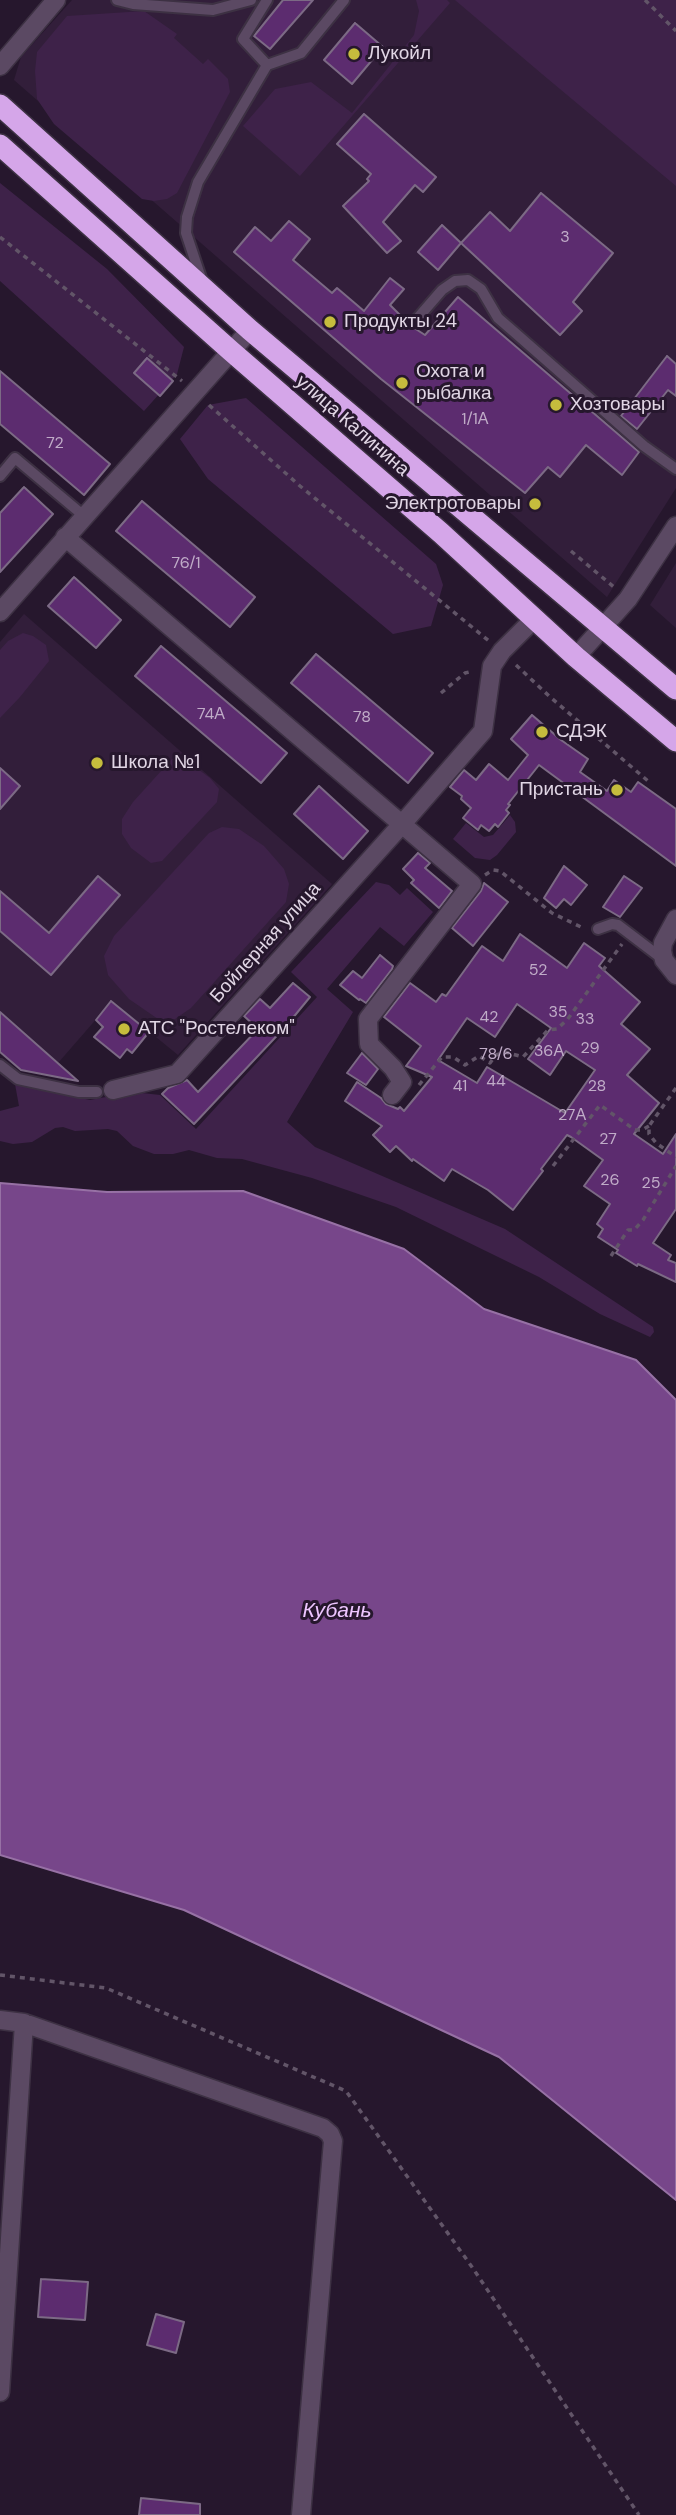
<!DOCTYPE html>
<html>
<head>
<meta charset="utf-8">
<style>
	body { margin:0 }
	canvas { display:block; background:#26172d }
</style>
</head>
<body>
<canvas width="676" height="2515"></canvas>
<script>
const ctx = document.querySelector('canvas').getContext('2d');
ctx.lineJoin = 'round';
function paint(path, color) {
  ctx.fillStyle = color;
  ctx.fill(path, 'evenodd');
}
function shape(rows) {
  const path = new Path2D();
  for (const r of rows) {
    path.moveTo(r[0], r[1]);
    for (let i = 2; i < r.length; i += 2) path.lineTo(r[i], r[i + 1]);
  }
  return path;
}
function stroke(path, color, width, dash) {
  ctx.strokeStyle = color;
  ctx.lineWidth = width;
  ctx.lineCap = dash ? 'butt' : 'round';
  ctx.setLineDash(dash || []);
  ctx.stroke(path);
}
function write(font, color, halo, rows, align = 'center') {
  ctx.font = font + ' "DM Sans",sans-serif';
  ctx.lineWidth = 6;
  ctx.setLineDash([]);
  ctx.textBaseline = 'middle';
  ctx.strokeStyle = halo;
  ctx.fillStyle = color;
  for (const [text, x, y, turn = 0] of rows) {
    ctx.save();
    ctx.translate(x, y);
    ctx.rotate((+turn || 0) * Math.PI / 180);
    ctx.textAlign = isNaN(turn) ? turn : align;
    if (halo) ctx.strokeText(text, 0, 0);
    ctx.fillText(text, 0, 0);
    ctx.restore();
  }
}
paint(shape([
	[72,0,676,0,676,488,607,597,14,80,21,57],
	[676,563,676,628,650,605],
	[24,614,332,884,178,1055,112,1001,58,1063,0,1012,0,642]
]), '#321e3a');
paint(shape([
	[416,0,447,0,450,3,300,176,243,126,275,89,311,82,352,113,414,35,419,11],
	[455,0,676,0,676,186,542,74],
	[144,11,177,34,174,38,203,64,208,59,228,79,230,92,177,193,167,199,154,201,142,199,54,124,37,99,35,71,37,52,67,16],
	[0,183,107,269,184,347,177,374,144,411,0,281],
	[246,398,436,564,443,585,431,626,393,634,208,479,180,439,208,405],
	[23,633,33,636,46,645,49,661,20,697,0,718,0,650,8,641],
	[172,759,184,759,210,778,219,789,217,802,162,861,151,863,131,848,122,834,122,819,133,802],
	[510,815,515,822,516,832,497,855,490,860,475,858,453,839,466,823,484,837,493,835],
	[222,827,239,829,264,846,284,869,289,884,286,902,191,1008,175,1019,158,1019,129,999,108,975,104,956,114,936,209,833],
	[376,882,389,885,400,895,407,888,433,912,404,946,380,927,327,989,353,1012,287,1122,315,1147,505,1229,653,1327,654,1332,650,1337,600,1314,539,1277,396,1207,312,1178,242,1159,217,1158,189,1150,173,1154,154,1154,133,1146,117,1131,108,1129,75,1131,63,1127,55,1128,32,1142,13,1144,0,1141,0,1111,19,1106,15,1084,90,1100,133,1092,160,1095,196,1129,317,997,291,972]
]), '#3e2249');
const water = shape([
	[0,1183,107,1192,243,1191,404,1249,484,1309,636,1360,676,1400,676,2200,499,2057,184,1910,0,1855,0,1183]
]);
paint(water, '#77468a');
stroke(water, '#9771a5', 2);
const building = shape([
	[283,0,313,0,270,49,254,36,283,0],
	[355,23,383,47,352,84,324,60,355,23],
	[364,114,436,177,423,192,415,185,383,222,401,241,387,253,343,206,369,181,367,179,371,174,337,144,364,114],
	[541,193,613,253,573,302,582,311,560,335,461,243,490,212,510,231,541,193],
	[289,221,310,239,293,260,332,293,337,288,364,311,390,278,404,289,390,305,411,326,425,335,458,297,639,452,622,475,586,445,560,477,548,467,525,493,381,379,234,252,255,227,271,241,289,221],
	[442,225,461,243,438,270,418,252,442,225],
	[667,356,676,364,676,396,668,390,637,429,621,416,667,356],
	[147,358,173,381,160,396,134,373,147,358],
	[0,371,110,464,84,495,0,424,0,371],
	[24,487,53,514,0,572,0,513,24,487],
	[142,501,255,597,230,627,116,531,142,501],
	[74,577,121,620,96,648,48,606,74,577],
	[161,646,287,753,261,783,135,676,161,646],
	[316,654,433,753,408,783,291,683,316,654],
	[532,715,561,740,588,759,580,772,607,791,614,780,631,792,638,782,676,809,676,866,539,765,508,804,510,805,506,810,509,813,498,827,495,824,489,831,481,825,478,830,463,818,471,808,461,799,462,796,450,787,464,770,476,780,489,764,508,780,528,755,511,739,532,715],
	[0,768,20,786,0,809,0,768],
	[319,786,368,831,343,859,294,814,319,786],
	[418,853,430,863,425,868,452,891,439,908,411,883,414,880,403,869,418,853],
	[564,866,587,885,571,905,564,899,556,908,544,898,564,866],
	[98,876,120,895,51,975,0,931,0,891,49,933,98,876],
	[624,876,642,888,620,917,603,907,624,876],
	[484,883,508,902,473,946,452,928,481,891,484,883],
	[520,934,567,968,584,943,605,958,599,966,640,1002,621,1024,650,1049,627,1075,659,1103,634,1134,663,1154,676,1134,676,1209,653,1243,671,1255,668,1260,676,1263,676,1282,638,1264,637,1266,616,1253,618,1250,598,1237,603,1229,597,1224,610,1204,584,1186,603,1160,571,1137,567,1135,541,1169,543,1171,513,1210,488,1190,452,1169,444,1181,413,1159,412,1161,396,1146,390,1152,373,1135,382,1126,345,1101,357,1082,381,1098,386,1104,398,1109,400,1107,404,1111,432,1077,406,1066,421,1046,384,1017,410,983,436,1002,442,994,446,996,482,946,503,961,520,934],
	[517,1004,551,1028,528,1059,550,1075,566,1051,595,1070,565,1113,487,1067,477,1083,438,1060,467,1018,495,1037,517,1004],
	[380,955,393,966,392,969,366,1003,360,999,359,1000,340,985,353,971,362,978,380,955],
	[293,983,310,997,287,1025,194,1124,162,1094,168,1088,187,1080,198,1092,258,1029,244,1016,260,999,270,1008,293,983],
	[111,1001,149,1032,132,1053,127,1049,120,1058,94,1037,103,1027,96,1020,111,1001],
	[0,1012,78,1081,21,1070,0,1052,0,1012],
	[362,1053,378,1069,366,1085,347,1073,362,1053],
	[41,2279,88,2282,85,2320,38,2317,41,2279],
	[156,2314,184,2322,176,2353,147,2345,156,2314],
	[141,2498,200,2504,200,2515,139,2515,141,2498]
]);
paint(building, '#5c2c6f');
stroke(building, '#7c6a85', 2);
const lane = shape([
	[117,0,133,4,213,10,251,0],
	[267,65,301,53,344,0],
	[202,281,186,233,187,217,198,182,267,65,243,39,267,0],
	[416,320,442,290,455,281,468,280,481,289,498,318,513,331,644,446,676,469],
	[0,476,15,458,84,516],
	[598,929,612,924,618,925,664,960],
	[0,1065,18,1079,79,1092,97,1092]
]);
const street = shape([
	[0,66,56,0],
	[65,537,472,884,368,1019,369,1044,393,1068,402,1082,392,1095],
	[0,612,250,330],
	[576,657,628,599,676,526],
	[676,919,663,943,662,951,664,960,676,975],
	[113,1090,177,1074,403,823,483,731,492,666,502,651,534,619],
	[0,2020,24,2023],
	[0,2392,24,2023,323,2128,330,2134,333,2141,301,2515]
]);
const highway = shape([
	[0,105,250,330,676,689],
	[0,145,231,351,441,533,576,657,676,741]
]);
stroke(lane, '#3d3143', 14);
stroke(street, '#3d3143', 21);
stroke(highway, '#3d3143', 24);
stroke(shape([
	[645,0,676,31],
	[0,237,182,381],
	[209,405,300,486,489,641],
	[571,551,615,588],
	[516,665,549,696,648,781],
	[441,693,465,673,473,671],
	[485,875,493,870,500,871,552,913,583,928],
	[419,1085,442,1057,453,1057,465,1065,479,1056,490,1063,496,1055,505,1052,523,1057,548,1030,557,1029,567,1020,622,944],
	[676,1088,649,1126,649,1134,656,1143,676,1157],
	[553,1166,600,1105,635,1130,642,1130,649,1126],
	[611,1256,628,1230,634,1230,643,1220,676,1166],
	[0,1975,106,1988,346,2091,472,2267,639,2515]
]), '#625568', 3.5, [5, 5]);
stroke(lane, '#5b4963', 10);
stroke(street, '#5b4963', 18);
stroke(highway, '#d5a6e9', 21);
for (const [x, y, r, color] of [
	[354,54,7,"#c5bc3d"],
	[330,322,7,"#c5bc3d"],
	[402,383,7,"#c5bc3d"],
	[556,405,7,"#c5bc3d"],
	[535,504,7,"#c5bc3d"],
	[542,732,7,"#c5bc3d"],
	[97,763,7,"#c5bc3d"],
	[617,790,7,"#c5bc3d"],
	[124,1029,7,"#c5bc3d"]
]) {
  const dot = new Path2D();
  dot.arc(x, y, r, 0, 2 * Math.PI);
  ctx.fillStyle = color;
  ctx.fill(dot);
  stroke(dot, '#26172d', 2.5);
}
write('16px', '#c0acc8', null, [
	["3",565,238],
	["1/1А",475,420],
	["72",55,444],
	["76/1",186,564],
	["74А",211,715],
	["78",362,718],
	["52",538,971],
	["35",558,1013],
	["42",489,1018],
	["33",585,1020],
	["29",590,1049],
	["36А",549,1052],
	["78/6",496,1055],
	["44",496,1082],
	["41",460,1087],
	["28",597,1087],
	["27А",572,1116],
	["27",608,1140],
	["26",610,1181],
	["25",651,1184]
]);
write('19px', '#e1d6e5', '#26172d', [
	["Лукойл",368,54],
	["Продукты 24",344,322],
	["Охота и",416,372],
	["рыбалка",416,394],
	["Хозтовары",570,405],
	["Электротовары",521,504,"right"],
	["СДЭК",556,732],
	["Школа №1",111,763],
	["Пристань",603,790,"right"],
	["АТС \"Ростелеком\"",138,1029]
], 'left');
write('19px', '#e1d6e5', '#26172d', [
	["улица Калинина",352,426,41],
	["Бойлерная улица",266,943,-48]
]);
write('italic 21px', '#edc5ff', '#26172d', [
	["Кубань",337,1611]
]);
</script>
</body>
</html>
